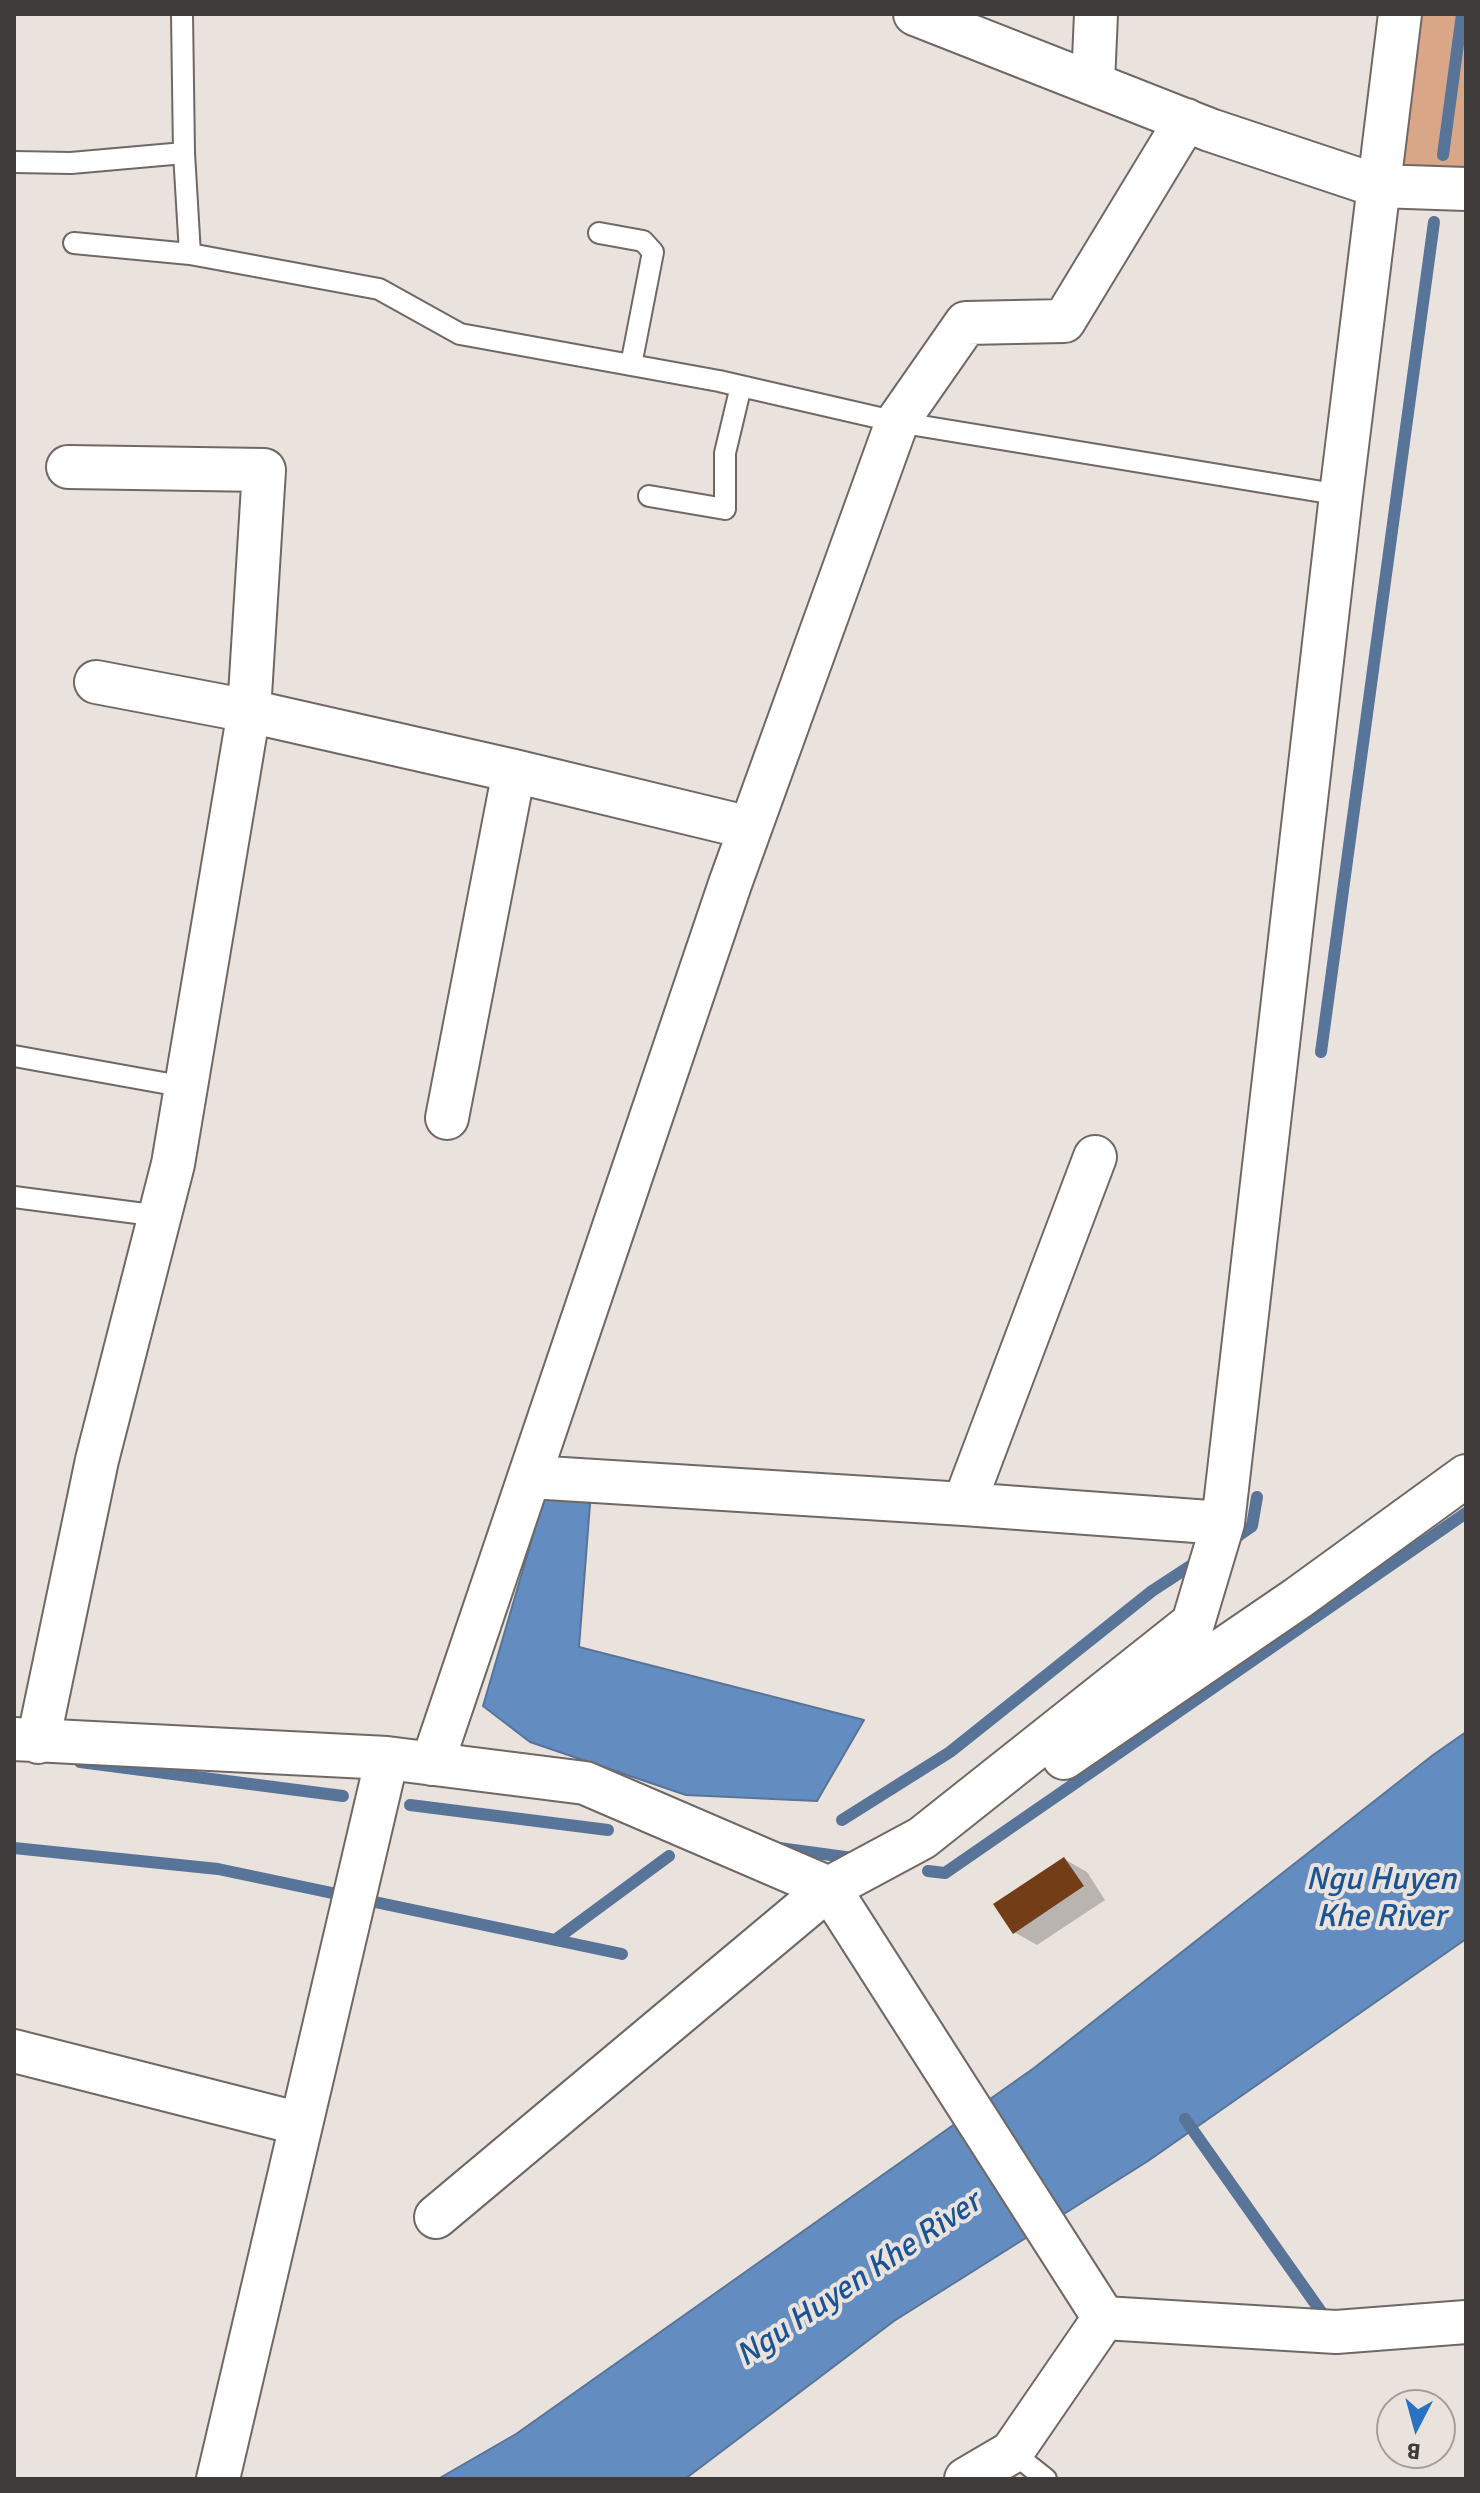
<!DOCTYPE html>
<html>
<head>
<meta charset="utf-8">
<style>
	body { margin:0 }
	#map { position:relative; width:1480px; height:2493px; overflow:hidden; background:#e9e2dd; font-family:Signika,sans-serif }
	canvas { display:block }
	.frame { position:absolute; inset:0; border:16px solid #3e3b3a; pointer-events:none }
	.north { position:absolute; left:1376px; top:2389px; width:80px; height:80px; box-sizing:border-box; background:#e9e2dd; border:2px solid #a59f9c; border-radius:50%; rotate:186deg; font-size:22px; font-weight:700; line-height:32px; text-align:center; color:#3e3b3a }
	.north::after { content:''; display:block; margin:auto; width:28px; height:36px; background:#2c72c3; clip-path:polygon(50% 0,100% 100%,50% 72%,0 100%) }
</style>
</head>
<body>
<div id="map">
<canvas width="1480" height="2493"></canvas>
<div class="frame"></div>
<div class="north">B</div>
</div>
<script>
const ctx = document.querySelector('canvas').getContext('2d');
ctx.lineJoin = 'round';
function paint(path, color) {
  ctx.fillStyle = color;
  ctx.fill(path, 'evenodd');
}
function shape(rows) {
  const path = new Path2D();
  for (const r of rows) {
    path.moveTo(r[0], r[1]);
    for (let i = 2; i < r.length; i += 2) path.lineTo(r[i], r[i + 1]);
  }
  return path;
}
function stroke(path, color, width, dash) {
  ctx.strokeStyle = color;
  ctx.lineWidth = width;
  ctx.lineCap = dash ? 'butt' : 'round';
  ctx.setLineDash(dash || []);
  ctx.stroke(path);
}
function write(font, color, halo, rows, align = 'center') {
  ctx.font = font + ' Signika,sans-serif';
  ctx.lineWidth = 8;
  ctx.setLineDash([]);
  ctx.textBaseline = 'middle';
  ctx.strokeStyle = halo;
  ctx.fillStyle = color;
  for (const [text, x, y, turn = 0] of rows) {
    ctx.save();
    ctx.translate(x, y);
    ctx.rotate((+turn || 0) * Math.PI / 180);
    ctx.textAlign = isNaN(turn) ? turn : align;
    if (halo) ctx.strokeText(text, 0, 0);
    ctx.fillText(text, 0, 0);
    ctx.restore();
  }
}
paint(shape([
	[1402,14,1466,14,1466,189,1378,186]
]), '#d9a788');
const water = shape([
	[546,1491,581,1493,590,1504,579,1647,864,1720,817,1801,686,1795,530,1742,483,1706,546,1491],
	[1466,1732,1466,1939,1148,2161,894,2321,685,2479,438,2479,516,2434,1034,2068,1433,1755,1466,1732]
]);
paint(water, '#638cc0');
stroke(water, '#587498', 2);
paint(shape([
	[1064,1859,1087,1872,1105,1900,1037,1945,1014,1932]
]), '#0003');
stroke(shape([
	[1443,155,1462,14],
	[1321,1052,1434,222],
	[1235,1538,1252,1526,1257,1497],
	[80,1762,343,1796],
	[410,1805,608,1830],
	[842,1820,950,1752,1152,1591,1201,1559],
	[14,1848,218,1869,622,1954],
	[779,1848,860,1859],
	[928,1871,945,1873,1466,1513],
	[555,1940,669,1856],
	[1185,2119,1329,2323]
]), '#587498', 12);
paint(shape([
	[1064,1857,1084,1886,1013,1934,993,1904]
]), '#733e17');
const service = shape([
	[182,14,184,153],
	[14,162,71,163,184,153,190,254,379,289,460,334,719,381,897,422,1341,495],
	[599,233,643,241,653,252,631,365],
	[74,243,190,254],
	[649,496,725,509,725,453,741,386],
	[14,1056,186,1087],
	[14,1197,160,1216],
	[1012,2452,1046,2479]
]);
const minor = shape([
	[915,14,1210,130,1378,186,1466,189],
	[1093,83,1096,14],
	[96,682,249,711,514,771,750,828],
	[447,1118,514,771],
	[531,1477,964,1504,1223,1523],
	[964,1504,1095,1157],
	[14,1739,387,1758,585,1783,829,1888,1104,2318],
	[38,1742,97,1460,173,1164,249,711,264,470,68,467],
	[1064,1758,1298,1598,1466,1476],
	[432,1764,730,884,897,422,966,323,1064,321,1186,120],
	[14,2051,301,2124],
	[436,2217,829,1888,922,1838,1193,1623,1223,1523,1341,495,1400,14],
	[1104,2318,1336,2332,1466,2322],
	[218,2479,387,1758],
	[966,2479,1012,2452,1104,2318]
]);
stroke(service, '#6f6864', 24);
stroke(minor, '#6f6864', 46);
stroke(service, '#fff', 20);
stroke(minor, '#fff', 42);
write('italic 32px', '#1b5494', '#e9e2dd', [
	["Ngu Huyen",1381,1881],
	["Khe River",1381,1918],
	["Ngu Huyen Khe River",859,2280,-34]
]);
</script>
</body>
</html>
